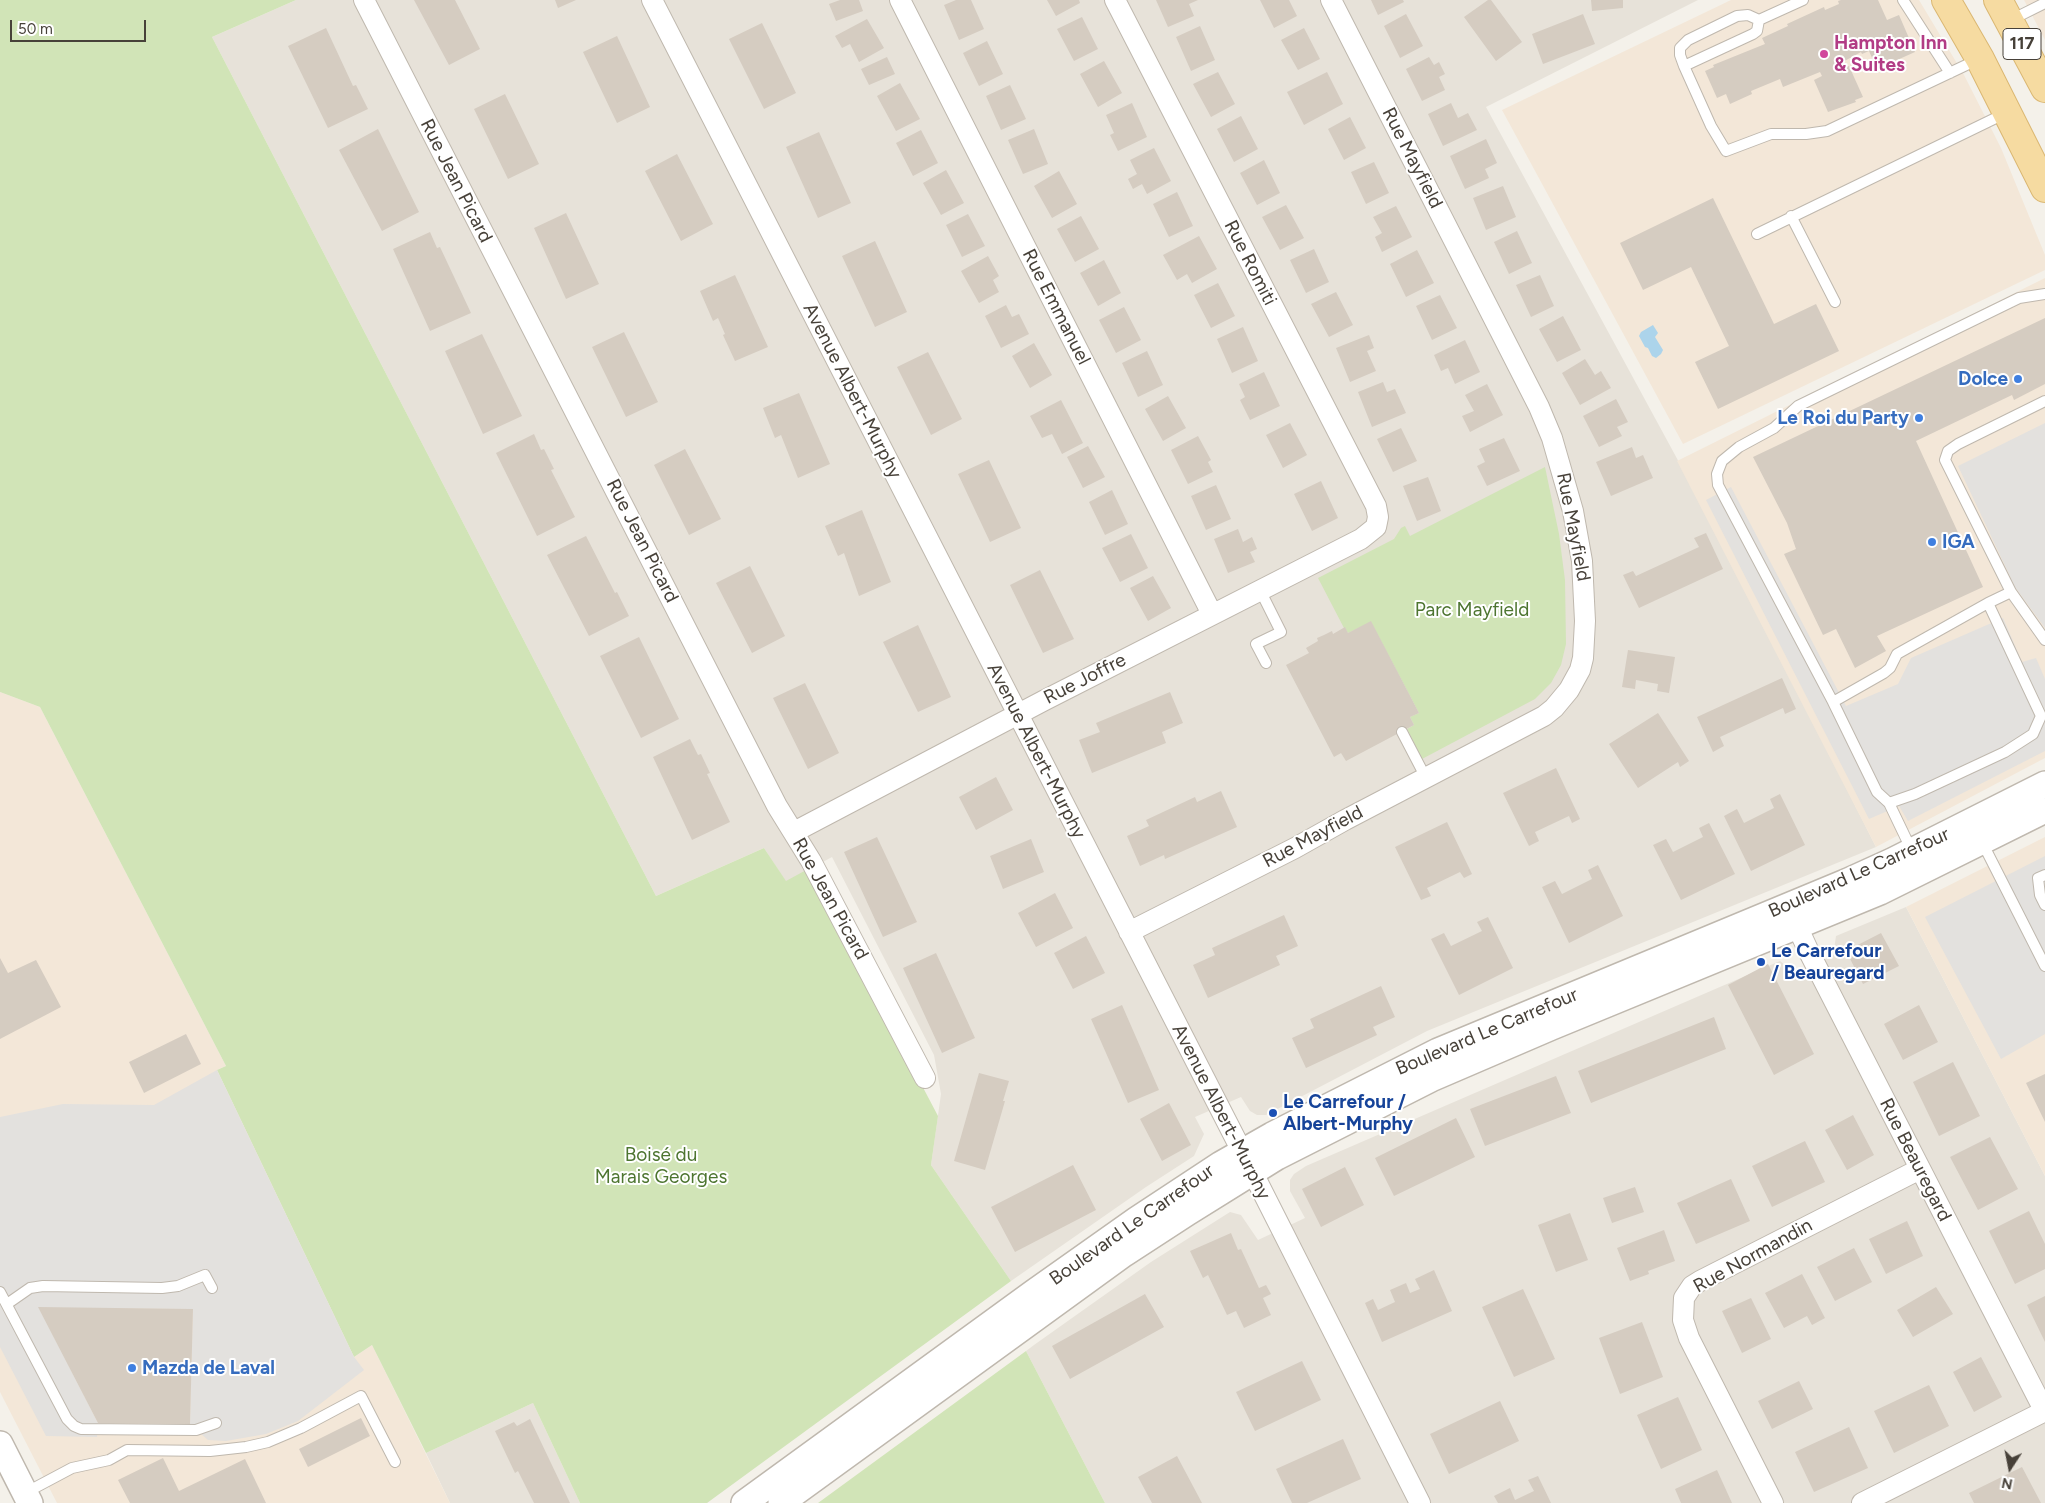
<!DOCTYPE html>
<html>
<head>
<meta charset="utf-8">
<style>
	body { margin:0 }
	#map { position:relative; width:2045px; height:1503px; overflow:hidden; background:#f4f1ea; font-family:Figtree,sans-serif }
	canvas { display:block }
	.north { position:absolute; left:1985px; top:1443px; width:50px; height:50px; -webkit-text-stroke:4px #fff; paint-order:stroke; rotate:191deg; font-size:14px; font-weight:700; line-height:20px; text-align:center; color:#474139 }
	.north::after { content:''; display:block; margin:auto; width:18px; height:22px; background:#474139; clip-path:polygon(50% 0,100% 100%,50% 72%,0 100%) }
	.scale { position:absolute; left:10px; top:20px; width:136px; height:22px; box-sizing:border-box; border:2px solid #474139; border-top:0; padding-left:6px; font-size:15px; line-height:18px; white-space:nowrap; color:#474139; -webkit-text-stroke:4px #fff; paint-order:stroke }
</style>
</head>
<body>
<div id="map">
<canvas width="2045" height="1503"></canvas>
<div class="north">N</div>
<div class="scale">50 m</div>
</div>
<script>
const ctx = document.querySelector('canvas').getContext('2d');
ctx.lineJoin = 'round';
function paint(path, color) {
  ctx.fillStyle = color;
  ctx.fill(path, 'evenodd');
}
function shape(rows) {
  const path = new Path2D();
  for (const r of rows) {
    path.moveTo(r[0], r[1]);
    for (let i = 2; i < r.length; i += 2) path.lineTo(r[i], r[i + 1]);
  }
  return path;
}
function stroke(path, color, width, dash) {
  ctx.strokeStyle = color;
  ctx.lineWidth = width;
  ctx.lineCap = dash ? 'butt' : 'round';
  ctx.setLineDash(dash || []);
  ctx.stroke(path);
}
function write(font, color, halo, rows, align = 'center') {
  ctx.font = font + ' Figtree,sans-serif';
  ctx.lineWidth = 4;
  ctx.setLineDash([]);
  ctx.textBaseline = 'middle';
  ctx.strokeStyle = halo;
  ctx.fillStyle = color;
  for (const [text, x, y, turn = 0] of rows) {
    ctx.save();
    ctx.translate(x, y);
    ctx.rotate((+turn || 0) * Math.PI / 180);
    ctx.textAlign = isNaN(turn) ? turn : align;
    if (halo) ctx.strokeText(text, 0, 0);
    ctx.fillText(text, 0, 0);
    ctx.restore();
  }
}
paint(shape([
	[296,0,1698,0,1486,107,1737,569,1876,847,1427,1031,1266,1115,1257,1115,1250,1111,1241,1097,1195,1117,1204,1134,1194,1156,1146,1187,1011,1281,931,1165,941,1094,934,1055,832,857,786,882,764,848,656,896,212,37],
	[1906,907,2045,1176,2045,1503,1105,1503,1026,1351,1034,1345,1151,1262,1230,1212,1241,1215,1258,1240,1305,1218,1290,1191,1290,1180,1294,1174,1306,1166,1780,961,1794,972,1833,956,1836,936],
	[533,1403,580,1503,450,1503,426,1453]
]), '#e7e2d9');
paint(shape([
	[1731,0,1919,0,1964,75,2001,148,2045,255,2045,270,1683,444,1502,110],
	[2024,0,2045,0,2045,40],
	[2045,278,2045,758,1876,847,1677,461],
	[0,692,40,707,226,1066,217,1070,354,1357,372,1345,450,1503,57,1503,0,1392],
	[2045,837,2045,1176,1906,907]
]), '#f3e7d8');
paint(shape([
	[0,0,296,0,212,37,656,896,764,848,786,881,808,869,938,1116,931,1165,1011,1281,707,1503,580,1503,533,1403,426,1453,372,1345,354,1357,217,1070,226,1066,40,707,0,692],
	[1545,467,1559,534,1565,580,1566,644,1561,665,1551,683,1535,699,1422,759,1407,729,1414,725,1410,717,1419,713,1371,622,1348,633,1345,628,1344,628,1318,578,1394,539,1401,528,1405,526,1410,536],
	[1026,1351,1105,1503,818,1503]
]), '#d1e4b7');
paint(shape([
	[2045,423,2045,628,2015,587,1958,466],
	[1731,487,1846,706,1898,684,1911,658,2003,618,2022,662,2036,658,2045,679,2045,751,1908,821,1899,806,1869,819,1706,500],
	[2045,856,2045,1034,2001,1059,1925,917],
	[217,1070,354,1357,364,1370,298,1421,266,1434,226,1441,208,1440,190,1424,193,1309,39,1308,98,1423,97,1437,46,1436,0,1347,0,1117,63,1104,154,1105]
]), '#e3e1de');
paint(shape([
	[1653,325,1658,333,1655,337,1663,350,1661,354,1656,358,1652,356,1648,348,1645,347,1639,336,1641,332]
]), '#acd4eb');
paint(shape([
	[414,0,455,0,480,49,449,65],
	[555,0,576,0,558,8],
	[840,0,859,0,863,11,836,21,829,4],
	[956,0,971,0,984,29,959,40,944,5],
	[1047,0,1079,0,1080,3,1056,16],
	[1156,0,1198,0,1189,4,1194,16,1168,27],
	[1260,0,1289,0,1297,16,1274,28],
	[1371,0,1403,0,1404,2,1378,15],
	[1488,0,1491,0,1522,42,1496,61,1464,17],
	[1591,0,1623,0,1623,8,1592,11],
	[1841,0,1878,0,1887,20,1899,15,1915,52,1877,69,1869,51,1862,54,1861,52,1839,64,1841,69,1849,66,1863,97,1855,100,1856,102,1828,112,1814,80,1822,76,1820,72,1783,87,1780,79,1751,91,1752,94,1730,104,1726,94,1717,98,1705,71,1714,67,1713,65,1765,44,1762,38,1788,26,1787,24,1824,7,1825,10,1839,4,1838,1],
	[1406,14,1423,46,1400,58,1384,26],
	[1583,14,1595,44,1543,64,1532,34],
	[1082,17,1098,49,1074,61,1057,29],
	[867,19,884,48,859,62,850,44,842,48,835,36],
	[762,23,796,93,764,109,729,39],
	[1200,26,1215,60,1191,71,1176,37],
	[326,28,353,86,356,85,368,109,328,128,288,46],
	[1304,28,1320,59,1298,70,1281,40],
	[617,36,650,107,617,123,583,52],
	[987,41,1003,74,979,86,963,53],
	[887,57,895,74,869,85,861,69],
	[1429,57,1434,65,1439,62,1445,74,1439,77,1445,90,1422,101,1406,69],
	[1104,61,1122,93,1098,107,1080,74],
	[1218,72,1235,104,1211,117,1193,84],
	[1327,72,1343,104,1304,125,1287,92],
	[900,83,920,119,896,131,877,96],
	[1010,85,1026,119,1001,130,986,96],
	[505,94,539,164,508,179,474,109],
	[1132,103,1147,137,1118,151,1110,135,1114,133,1106,115],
	[1451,103,1458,118,1468,113,1477,130,1443,146,1428,114],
	[1241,116,1258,149,1234,162,1217,129],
	[1350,117,1366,148,1344,160,1328,129],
	[378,129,419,212,382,231,339,150],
	[1034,129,1048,164,1023,174,1008,140],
	[921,130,938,163,913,176,896,143],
	[819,132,851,203,818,218,786,147],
	[1486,139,1497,163,1485,169,1489,178,1465,189,1450,156],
	[1154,148,1171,181,1147,194,1142,184,1133,189,1128,179,1137,174,1130,160],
	[677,154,713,224,681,241,645,171],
	[1264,160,1280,193,1257,205,1240,173],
	[1374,162,1389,193,1366,204,1351,172],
	[946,170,964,203,941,215,923,183],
	[1059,171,1077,204,1052,218,1034,186],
	[1503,186,1516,217,1486,230,1473,198],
	[1177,192,1193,226,1169,237,1153,204],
	[1713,198,1774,324,1816,304,1839,351,1718,409,1695,362,1729,346,1691,267,1643,290,1620,243],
	[1286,205,1304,238,1280,250,1262,217],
	[1396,206,1412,237,1382,252,1375,237,1382,233,1373,217],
	[566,213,599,284,566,299,534,228],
	[968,214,985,246,962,257,946,225],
	[1081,216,1099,249,1075,262,1057,229],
	[1517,231,1532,263,1509,274,1494,242],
	[430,232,437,248,440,247,471,313,430,331,393,249],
	[1199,236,1217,269,1192,283,1187,274,1177,280,1163,255],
	[875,241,907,312,875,327,842,256],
	[1314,249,1329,282,1306,293,1290,260],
	[1417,250,1434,283,1406,297,1390,264],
	[988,256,999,276,993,280,999,292,979,303,961,271],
	[1104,260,1121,293,1098,306,1080,273],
	[735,275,768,347,735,361,723,335,725,334,718,318,713,321,700,291],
	[1540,275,1554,306,1531,317,1516,285],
	[1218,283,1235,316,1211,328,1194,295],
	[1336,292,1353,325,1329,337,1311,304],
	[1440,295,1457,328,1432,340,1416,306],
	[1006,305,1012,317,1019,314,1029,334,1001,348,985,316],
	[1124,307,1141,340,1116,353,1099,320],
	[1563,316,1581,350,1557,362,1539,329],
	[2045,318,2045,384,2014,400,2012,395,1916,441,1983,587,1877,636,1886,651,1855,668,1836,629,1823,635,1784,554,1796,549,1787,523,1753,457],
	[1243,327,1258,361,1232,373,1217,339],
	[624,332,658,402,626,417,592,347],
	[482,334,522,416,483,434,445,351],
	[1369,335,1374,348,1367,351,1376,371,1350,382,1336,348],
	[1465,340,1480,372,1455,384,1448,368,1441,371,1434,355],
	[1034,343,1052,375,1030,388,1012,356],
	[1147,351,1163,385,1138,397,1122,363],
	[928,352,962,419,931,435,897,367],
	[1585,359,1595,375,1601,371,1611,388,1580,405,1562,373],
	[1264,372,1280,406,1250,420,1240,400,1245,397,1239,384],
	[1383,382,1387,392,1395,389,1406,413,1372,427,1358,392],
	[1487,384,1503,415,1470,432,1462,416,1474,411,1465,395],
	[799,393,830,464,798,478,781,435,775,438,763,408],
	[1168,396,1186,428,1163,441,1145,409],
	[1616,399,1628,422,1617,427,1622,436,1599,447,1583,416],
	[1061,400,1083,443,1062,454,1052,434,1042,438,1030,416],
	[1290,423,1307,455,1283,468,1266,435],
	[1401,428,1417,461,1393,472,1377,439],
	[534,434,541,450,544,449,554,469,551,470,575,517,537,536,496,453],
	[1198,436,1211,460,1208,462,1213,472,1188,484,1171,450],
	[1504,438,1520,471,1487,486,1477,466,1485,462,1479,449],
	[1088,446,1105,477,1083,488,1067,457],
	[1632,447,1636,458,1643,455,1653,478,1611,496,1596,462],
	[685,449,721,519,689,535,654,465],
	[989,460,1021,528,990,542,958,474],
	[1428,477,1441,511,1417,521,1403,486],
	[1321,481,1338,518,1312,531,1294,494],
	[1216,485,1231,519,1206,530,1191,496],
	[1112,490,1128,524,1105,535,1089,502],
	[862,510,891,582,859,596,844,553,838,556,825,526],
	[1238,529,1243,542,1252,537,1257,549,1250,552,1255,562,1228,573,1214,539],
	[1706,533,1723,569,1639,608,1623,575,1633,571,1636,576,1699,547,1694,538],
	[1131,534,1148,568,1120,582,1102,548],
	[586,536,615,593,617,592,629,616,589,636,547,555],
	[750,566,785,636,752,653,716,583],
	[1040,570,1074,639,1043,653,1010,585],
	[1153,576,1171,608,1148,621,1130,588],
	[1371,621,1419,713,1410,717,1414,725,1346,761,1341,753,1334,757,1286,665,1309,653,1306,648,1318,641,1317,638,1324,635,1332,631,1333,634,1345,627,1348,633],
	[918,625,951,697,918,712,883,642],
	[639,637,679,719,641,738,600,656],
	[1628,650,1675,657,1669,693,1657,691,1658,684,1636,680,1635,689,1622,687],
	[1782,678,1796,709,1785,714,1783,708,1720,737,1724,746,1713,752,1697,717],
	[805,683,839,753,808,769,773,698],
	[1170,692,1183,723,1162,732,1166,743,1092,773,1079,740,1100,732,1096,723],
	[1658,713,1689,761,1680,767,1678,762,1638,788,1609,744],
	[690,739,698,755,701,754,710,773,707,774,730,822,692,840,653,757],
	[1556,768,1580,819,1572,823,1569,816,1535,832,1539,841,1529,846,1503,793],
	[996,777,1013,810,976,830,959,797],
	[1221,791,1237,827,1165,859,1164,855,1140,866,1127,836,1149,826,1146,820,1195,797,1197,802],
	[1780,794,1805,845,1751,871,1724,816,1737,809,1744,823,1774,808,1770,799],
	[1447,822,1472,874,1464,878,1460,872,1427,888,1431,896,1421,900,1395,847],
	[1709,823,1735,874,1681,900,1653,845,1666,839,1673,852,1703,837,1699,828],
	[877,837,917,922,883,937,844,852],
	[1031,839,1044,872,1003,889,990,856],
	[1598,865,1623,916,1569,943,1542,887,1555,881,1562,894,1592,879,1588,870],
	[1055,893,1073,928,1036,947,1018,913],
	[1284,915,1298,946,1276,956,1280,965,1208,998,1193,965,1215,955,1212,948],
	[1488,917,1513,968,1459,995,1431,939,1444,933,1451,946,1482,931,1477,922],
	[1881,933,1899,966,1863,984,1846,951],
	[1086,936,1105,973,1073,989,1054,953],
	[936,953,975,1038,942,1053,903,968],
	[0,958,8,973,36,960,61,1007,0,1039],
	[1768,964,1814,1054,1774,1075,1728,985],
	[1381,986,1395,1017,1373,1027,1377,1035,1306,1068,1292,1038,1314,1028,1310,1019],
	[1122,1005,1159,1090,1128,1103,1091,1019],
	[1919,1005,1938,1042,1903,1060,1884,1024],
	[1714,1017,1726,1049,1591,1103,1578,1071],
	[186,1034,201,1064,144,1093,129,1062],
	[1953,1062,1980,1116,1939,1136,1913,1082],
	[979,1073,1009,1081,1003,1101,1005,1101,985,1170,954,1161],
	[2045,1074,2045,1122,2026,1083],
	[1556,1076,1571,1113,1485,1146,1470,1109],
	[1169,1103,1191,1145,1162,1161,1140,1119],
	[1853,1115,1874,1155,1847,1170,1825,1130],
	[1456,1118,1475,1157,1394,1196,1375,1158],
	[1990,1137,2018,1189,1978,1210,1950,1157],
	[1805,1141,1825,1182,1772,1207,1752,1166],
	[1073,1165,1096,1210,1015,1252,991,1207],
	[1345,1167,1364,1205,1321,1227,1302,1189],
	[1731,1179,1750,1221,1696,1244,1677,1203],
	[1635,1187,1644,1212,1612,1223,1603,1198],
	[2029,1211,2045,1244,2045,1269,2015,1284,1989,1231],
	[1570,1213,1588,1260,1556,1272,1538,1225],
	[1907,1221,1923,1256,1886,1274,1869,1239],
	[1664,1230,1675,1261,1648,1271,1649,1274,1630,1281,1617,1248],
	[1231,1233,1238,1250,1241,1249,1259,1288,1266,1285,1271,1294,1263,1298,1271,1315,1244,1328,1236,1311,1227,1315,1208,1275,1203,1278,1190,1251],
	[1854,1248,1872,1282,1835,1301,1817,1267],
	[1434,1270,1452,1311,1382,1342,1365,1303,1373,1299,1378,1310,1395,1302,1390,1290,1406,1283,1410,1293,1420,1289,1415,1279],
	[1802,1274,1825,1318,1812,1325,1807,1316,1784,1328,1765,1293],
	[1936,1287,1953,1314,1913,1337,1897,1310],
	[1523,1289,1555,1359,1514,1377,1482,1307],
	[1145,1294,1164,1327,1070,1379,1052,1346],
	[2045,1296,2045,1342,2027,1305],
	[1751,1298,1771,1339,1742,1353,1722,1311],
	[38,1307,193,1309,190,1424,98,1423],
	[1642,1322,1663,1377,1620,1394,1599,1338],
	[1981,1357,2002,1397,1974,1412,1953,1372],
	[1302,1361,1321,1400,1255,1431,1236,1392],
	[1799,1381,1813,1409,1772,1429,1758,1401],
	[1929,1385,1949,1426,1894,1453,1874,1411],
	[1678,1397,1702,1450,1661,1469,1637,1415],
	[1500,1401,1519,1441,1449,1474,1430,1434],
	[361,1418,370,1436,308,1467,299,1449],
	[530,1419,570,1503,534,1503,518,1471,515,1473,495,1431,514,1422,517,1426],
	[1849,1427,1868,1468,1814,1492,1795,1452],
	[1343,1439,1361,1479,1307,1503,1292,1503,1276,1469],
	[1177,1456,1202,1503,1152,1503,1138,1477],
	[163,1458,179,1491,245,1459,266,1503,130,1503,118,1480],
	[2022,1467,2041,1503,1974,1503,1969,1493],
	[1717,1470,1732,1503,1681,1503,1675,1489],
	[1538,1476,1551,1503,1498,1503,1494,1496,1510,1488,1515,1500,1534,1491,1528,1480]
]), '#d5ccc1');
const service = shape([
	[1903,0,1950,73],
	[1759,20,1748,15,1737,16,1688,40,1680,48,1680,55,1684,66,1711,126,1726,151,1771,134,1806,134,1827,131,1979,59],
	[1759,20,1803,0],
	[2011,20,2045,3],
	[1684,66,1753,34,1757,31,1759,20],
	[1791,216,1835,302],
	[1757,234,2006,113],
	[2045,401,1958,444,1948,451,1945,460,2011,592,2045,640],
	[1260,590,1281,632,1256,644,1266,663],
	[1833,702,1718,485,1717,474,1722,461,1739,447,1774,428,1798,406,2019,298,2045,294],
	[1402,732,1426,778],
	[1889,803,1915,794,2005,752,2033,734,2041,716,1988,603],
	[1982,842,2045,966],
	[1912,851,1889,803,1877,792,1833,702,1884,673,1890,668,1897,654,1988,603,2011,592],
	[2045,875,2038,878,2040,895,2045,905],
	[0,1292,67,1419,74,1426,81,1429,196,1430,216,1423],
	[7,1304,30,1288,43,1286,162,1288,178,1286,205,1275,212,1288],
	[25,1493,72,1468,109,1460,127,1450,210,1451,246,1447,268,1442,301,1428,361,1396,395,1462]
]);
const minor = shape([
	[364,0,777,806,811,861,925,1078],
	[652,0,1252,1171,1420,1503],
	[900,0,1212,614],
	[794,832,1045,700,1361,539,1376,527,1378,517,1376,506,1115,0],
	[1791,913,1809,952,2045,1412],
	[1129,932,1295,848,1345,820,1544,716,1554,708,1569,690,1580,670,1583,658,1585,621,1582,561,1573,511,1552,438,1539,407,1331,0],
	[1773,1503,1689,1338,1683,1320,1684,1298,1692,1286,1700,1281,1920,1169],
	[1862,1503,2045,1411]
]);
const tertiary = shape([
	[0,1444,30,1503],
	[744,1503,1034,1292,1136,1220,1221,1164,1272,1135,1438,1051,1848,881,1892,861,2045,784],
	[781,1503,1124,1254,1187,1213,1277,1157,1431,1079,1552,1027,1880,892,2045,810]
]);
const primary = shape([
	[1946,0,1980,59,2045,188],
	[1998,0,2045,88]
]);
stroke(service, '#bfb8ae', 12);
stroke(minor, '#bfb8ae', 22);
stroke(tertiary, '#bfb8ae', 28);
stroke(primary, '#dab772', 30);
stroke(service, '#fff', 10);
stroke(minor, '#fff', 20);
stroke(tertiary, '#fff', 25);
stroke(primary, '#f6dba1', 28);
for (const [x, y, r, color] of [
	[1824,54,5,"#d1479c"],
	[2018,379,5,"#3f7fe0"],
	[1919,418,5,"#3f7fe0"],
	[1932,542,5,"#3f7fe0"],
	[1761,962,5,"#1a4fb4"],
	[1273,1113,5,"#1a4fb4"],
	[132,1368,5,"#3f7fe0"]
]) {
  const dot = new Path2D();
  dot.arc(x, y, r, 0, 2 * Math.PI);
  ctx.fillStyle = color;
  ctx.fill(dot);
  stroke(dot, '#fff', 2);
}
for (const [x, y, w] of [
	[2022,44,38]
]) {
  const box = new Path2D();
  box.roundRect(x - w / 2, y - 15.5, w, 31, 4);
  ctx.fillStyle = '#fff';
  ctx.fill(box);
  stroke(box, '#474139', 1);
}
write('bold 18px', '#474139', null, [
	["117",2022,44]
]);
write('bold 19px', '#b23c85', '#fff', [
	["Hampton Inn",1834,43],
	["& Suites",1834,65]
], 'left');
write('19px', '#474139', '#fff', [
	["Rue Mayfield",1412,158,63],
	["Rue Jean Picard",456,181,63],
	["Rue Romiti",1250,263,63],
	["Rue Emmanuel",1056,307,63],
	["Avenue Albert-Murphy",852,391,63],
	["Rue Mayfield",1573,527,79],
	["Rue Jean Picard",642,541,63],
	["Rue Joffre",1085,679,-27],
	["Avenue Albert-Murphy",1036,751,63],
	["Rue Mayfield",1313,837,-28],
	["Boulevard Le Carrefour",1859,873,-24],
	["Rue Jean Picard",830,899,61],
	["Boulevard Le Carrefour",1487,1032,-23],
	["Avenue Albert-Murphy",1221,1112,63],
	["Rue Beauregard",1915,1160,63],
	["Boulevard Le Carrefour",1132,1225,-35],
	["Rue Normandin",1753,1256,-29]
]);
write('bold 19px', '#366cbe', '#fff', [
	["Dolce",2008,379],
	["Le Roi du Party",1909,418],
	["IGA",1942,542,"left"],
	["Mazda de Laval",142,1368,"left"]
], 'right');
write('19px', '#4d7530', '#fff', [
	["Parc Mayfield",1472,610],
	["Boisé du",661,1155],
	["Marais Georges",661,1177]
]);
write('bold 19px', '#164399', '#fff', [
	["Le Carrefour",1771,951],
	["/ Beauregard",1771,973],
	["Le Carrefour /",1283,1102],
	["Albert-Murphy",1283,1124]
], 'left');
</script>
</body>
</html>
